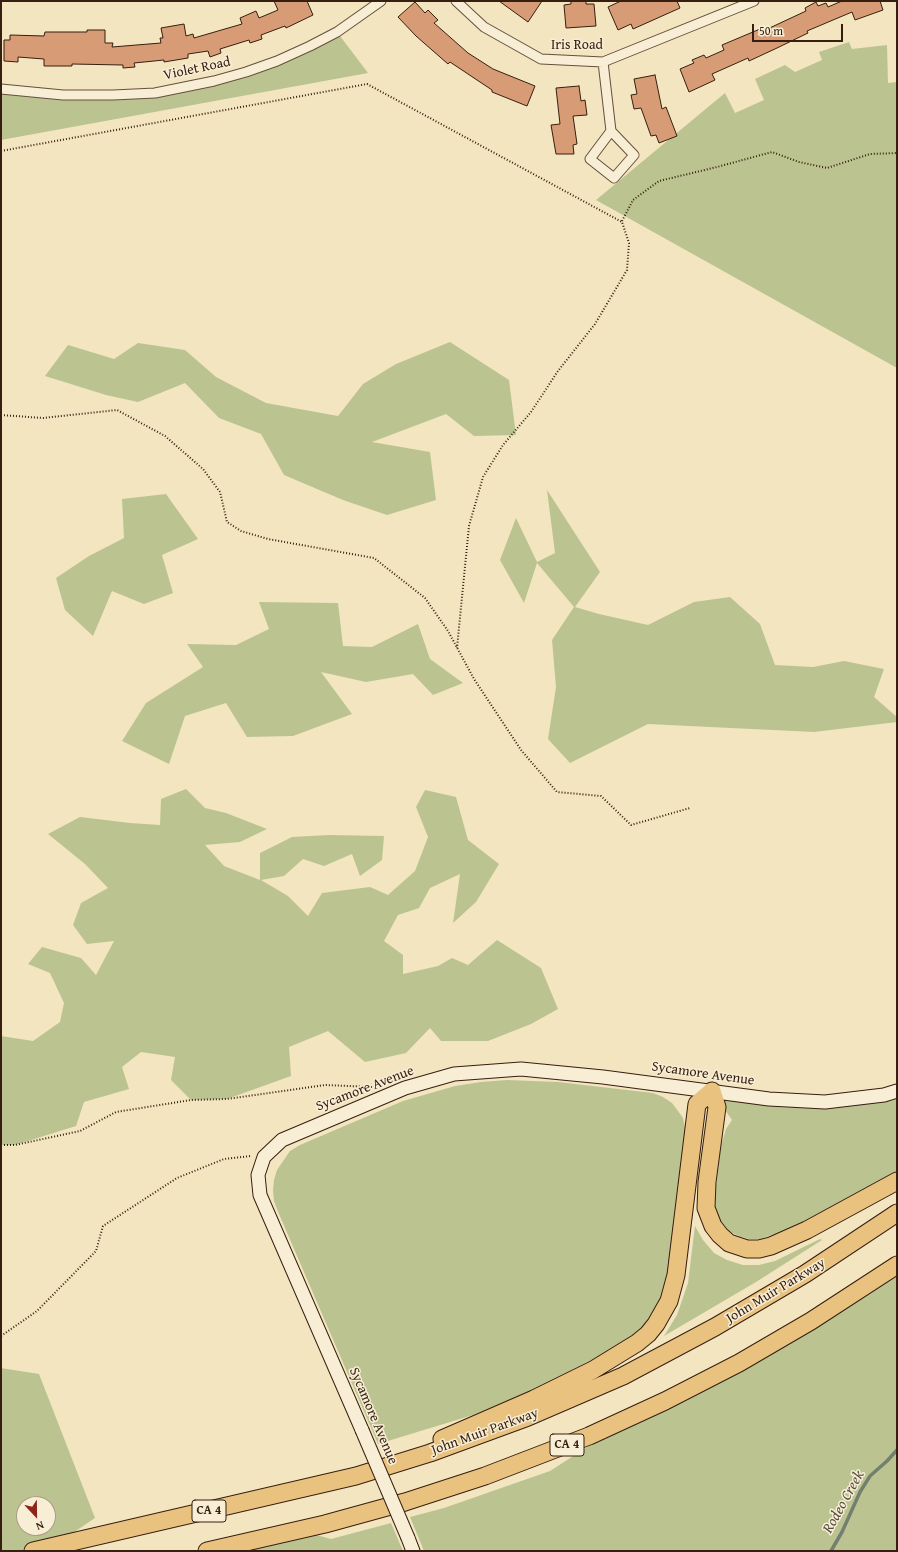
<!DOCTYPE html>
<html>
<head>
<meta charset="utf-8">
<style>
	body { margin:0 }
	#map { position:relative; width:898px; height:1552px; overflow:hidden; background:#f2e5bf; font-family:"Gentium Book Plus",serif }
	canvas { display:block }
	.frame { position:absolute; inset:0; border:2px solid #361e10; pointer-events:none }
	.north { position:absolute; left:16px; top:1496px; width:40px; height:40px; box-sizing:border-box; background:#f7eed5; border:1px solid #aa9b86; border-radius:50%; rotate:158deg; font-size:11px; font-weight:700; line-height:16px; text-align:center; color:#361e10 }
	.north::after { content:''; display:block; margin:auto; width:14px; height:18px; background:#8f2418; clip-path:polygon(50% 0,100% 100%,50% 72%,0 100%) }
	.scale { position:absolute; left:752px; top:24px; width:91px; height:18px; box-sizing:border-box; border:2px solid #361e10; border-top:0; padding-left:5px; font-size:12px; line-height:14px; white-space:nowrap; color:#361e10; -webkit-text-stroke:3px #f7eed5; paint-order:stroke }
</style>
</head>
<body>
<div id="map">
<canvas width="898" height="1552"></canvas>
<div class="frame"></div>
<div class="north">N</div>
<div class="scale">50 m</div>
</div>
<script>
const ctx = document.querySelector('canvas').getContext('2d');
ctx.lineJoin = 'round';
function paint(path, color) {
  ctx.fillStyle = color;
  ctx.fill(path, 'evenodd');
}
function shape(rows) {
  const path = new Path2D();
  for (const r of rows) {
    path.moveTo(r[0], r[1]);
    for (let i = 2; i < r.length; i += 2) path.lineTo(r[i], r[i + 1]);
  }
  return path;
}
function stroke(path, color, width, dash) {
  ctx.strokeStyle = color;
  ctx.lineWidth = width;
  ctx.lineCap = dash ? 'butt' : 'round';
  ctx.setLineDash(dash || []);
  ctx.stroke(path);
}
function write(font, color, halo, rows, align = 'center') {
  ctx.font = font + ' "Gentium Book Plus",serif';
  ctx.lineWidth = 3;
  ctx.setLineDash([]);
  ctx.textBaseline = 'middle';
  ctx.strokeStyle = halo;
  ctx.fillStyle = color;
  for (const [text, x, y, turn = 0] of rows) {
    ctx.save();
    ctx.translate(x, y);
    ctx.rotate((+turn || 0) * Math.PI / 180);
    ctx.textAlign = isNaN(turn) ? turn : align;
    if (halo) ctx.strokeText(text, 0, 0);
    ctx.fillText(text, 0, 0);
    ctx.restore();
  }
}
paint(shape([
	[337,32,368,73,1,140,1,89,63,95,155,93,246,72],
	[849,42,852,49,887,45,888,83,897,82,897,368,596,200,725,93,735,113,764,100,755,79,785,65,795,72,822,60,819,52],
	[450,342,509,380,516,435,474,436,446,414,372,442,430,452,436,500,387,515,343,500,284,475,261,434,219,418,185,383,138,402,106,395,45,376,68,345,114,359,138,343,185,350,216,377,266,403,338,416,363,384,396,364],
	[547,490,600,572,575,607,599,614,648,625,694,602,730,597,760,624,775,665,813,667,844,661,884,669,874,697,897,717,897,722,814,732,648,724,570,763,548,739,556,687,552,640,574,607,537,563,524,603,500,560,516,518,537,562,555,553],
	[166,494,198,539,162,555,173,593,144,604,112,591,93,636,65,610,56,578,89,556,124,538,122,499],
	[259,602,338,603,343,646,372,647,418,624,430,659,463,683,433,695,413,674,366,682,321,672,352,714,293,736,247,737,226,703,185,716,169,764,122,741,146,703,203,667,187,644,236,645,269,629],
	[186,789,205,808,226,813,267,829,240,842,205,845,224,866,260,880,260,853,292,837,329,835,384,836,382,860,360,876,352,854,324,866,303,859,284,876,261,880,288,896,308,916,322,893,370,887,388,895,415,871,428,837,416,807,425,790,456,797,468,840,499,864,476,902,453,923,460,874,430,888,419,908,398,915,384,941,403,955,403,974,438,966,452,958,468,965,497,940,541,968,558,1009,531,1024,488,1041,441,1041,430,1028,406,1053,365,1062,328,1031,289,1047,291,1076,227,1099,191,1100,171,1080,175,1057,141,1052,122,1067,129,1089,84,1102,76,1126,15,1145,1,1145,1,1036,33,1041,60,1022,64,1003,50,973,28,964,42,947,81,958,96,975,114,941,87,944,73,925,81,903,108,888,85,864,48,834,80,817,130,823,160,825,161,799],
	[507,1080,558,1082,653,1093,663,1097,672,1103,678,1111,683,1118,685,1128,669,1270,664,1292,655,1311,641,1330,631,1338,607,1352,535,1389,473,1415,378,1444,279,1214,274,1201,273,1190,274,1180,277,1170,290,1151,300,1145,403,1101,455,1086,481,1082],
	[712,1091,825,1102,897,1091,897,1171,811,1218,784,1231,760,1239,749,1239,739,1236,730,1232,723,1226,715,1210,715,1194,721,1146,726,1129,732,1120],
	[695,1226,703,1240,714,1253,727,1260,743,1265,759,1265,775,1261,820,1239,822,1240,756,1282,664,1336,677,1315,688,1283],
	[897,1261,897,1551,424,1551,410,1517,444,1508,550,1471,640,1413],
	[1,1368,39,1374,95,1518,58,1543,26,1551,1,1551],
	[24,1504,48,1504,48,1528,24,1528],
	[391,1523,403,1551,204,1551,298,1530,331,1539]
]), '#bbc491');
stroke(shape([
	[831,1551,842,1532,860,1492,870,1476,887,1461,897,1450]
]), '#737f6f', 3.5);
const building = shape([
	[274,1,307,1,313,15,286,28,285,26,261,35,262,39,250,43,249,40,220,49,221,53,210,57,208,51,188,54,188,58,164,62,164,60,134,63,135,67,123,68,123,65,72,64,72,66,44,66,44,59,18,57,18,62,4,61,4,40,10,40,10,35,44,36,45,32,87,32,87,30,105,30,105,43,113,43,112,47,161,43,160,38,163,38,161,28,184,24,186,36,193,34,194,38,242,24,240,18,256,11,259,18,278,10,274,1],
	[499,1,542,1,528,22,499,1],
	[571,1,586,1,586,4,594,4,596,26,566,28,564,5,571,4,571,1],
	[621,1,677,1,680,8,633,29,631,24,618,30,608,7,621,1],
	[842,1,880,1,883,10,855,20,852,12,807,31,808,33,777,48,749,61,748,58,712,74,715,80,689,92,680,69,694,63,692,60,704,55,706,58,724,50,722,45,760,29,761,32,806,11,805,8,816,2,818,6,826,3,828,7,842,1],
	[415,2,425,13,428,10,438,20,434,23,468,53,493,69,535,86,527,106,492,92,492,90,450,62,448,64,416,36,398,17,415,2],
	[655,75,662,109,666,107,677,136,659,143,656,135,651,136,641,108,634,109,631,95,637,94,634,79,655,75],
	[579,86,581,101,585,100,587,115,573,116,577,144,573,145,574,154,556,154,551,125,560,124,556,88,579,86]
]);
paint(building, '#d79c75');
stroke(building, '#361e10', 1);
const minor = shape([
	[456,1,484,27,541,59,603,62,754,1],
	[603,62,611,131],
	[1,89,63,95,113,95,155,93,214,81,246,72,277,61,310,46,337,32,381,1],
	[611,131,634,155,614,178,590,159,611,131]
]);
const secondary = shape([
	[362,1430,260,1195,258,1175,264,1157,282,1140,405,1088,454,1074,521,1069,603,1077,769,1099,825,1102,884,1095,897,1091],
	[408,1538,413,1551]
]);
const motorway = shape([
	[442,1439,534,1399,593,1370,637,1343,648,1334,656,1324,669,1301,676,1275,697,1104,712,1091,717,1107,707,1182,706,1208,713,1226,720,1235,729,1243,747,1249,759,1249,771,1246,807,1230,897,1181],
	[33,1551,356,1476,430,1453,528,1417,623,1376,715,1327,805,1274,897,1213],
	[207,1551,325,1524,405,1502,485,1476,589,1436,665,1401,739,1363,811,1321,897,1265]
]);
stroke(minor, '#65503c', 11);
stroke(secondary, '#361e10', 15);
stroke(motorway, '#361e10', 19);
stroke(shape([
	[1,151,367,84,622,222,629,243,627,270,595,324,558,371,531,412,503,445,483,477,469,526,457,648],
	[622,221,633,200,659,181,717,167,772,152,799,162,827,168,870,154,897,153],
	[1,415,43,418,117,410,165,436,203,469,220,492,227,522,241,531,268,539,374,558,425,598,448,631,474,679,521,750,557,792,601,796,631,825,690,808],
	[1,1145,15,1145,80,1131,116,1112,191,1100,227,1099,325,1085,373,1087],
	[1,1336,37,1311,96,1251,103,1226,177,1178,224,1159,251,1156]
]), '#361e10', 2, [1, 2]);
stroke(minor, '#f7eed5', 9);
stroke(secondary, '#f7eed5', 13);
stroke(motorway, '#e9c280', 17);
const secondaryBridge = shape([
	[362,1430,408,1538]
]);
stroke(secondaryBridge, '#361e10', 15, []);
stroke(secondaryBridge, '#f7eed5', 13);
for (const [x, y, w] of [
	[567,1445,34],
	[209,1511,34]
]) {
  const box = new Path2D();
  box.roundRect(x - w / 2, y - 11, w, 22, 3);
  ctx.fillStyle = '#f7eed5';
  ctx.fill(box);
  stroke(box, '#361e10', 1);
}
write('bold 13px', '#361e10', null, [
	["CA 4",567,1445],
	["CA 4",209,1511]
]);
write('14px', '#361e10', '#f7eed5', [
	["Iris Road",577,45],
	["Violet Road",197,69,-12],
	["Sycamore Avenue",703,1074,8],
	["Sycamore Avenue",365,1089,-21],
	["John Muir Parkway",776,1291,-31],
	["Sycamore Avenue",373,1416,67],
	["John Muir Parkway",485,1432,-20]
]);
write('italic 15px', '#554e3f', '#f7eed5', [
	["Rodeo Creek",844,1502,-61]
]);
</script>
</body>
</html>
